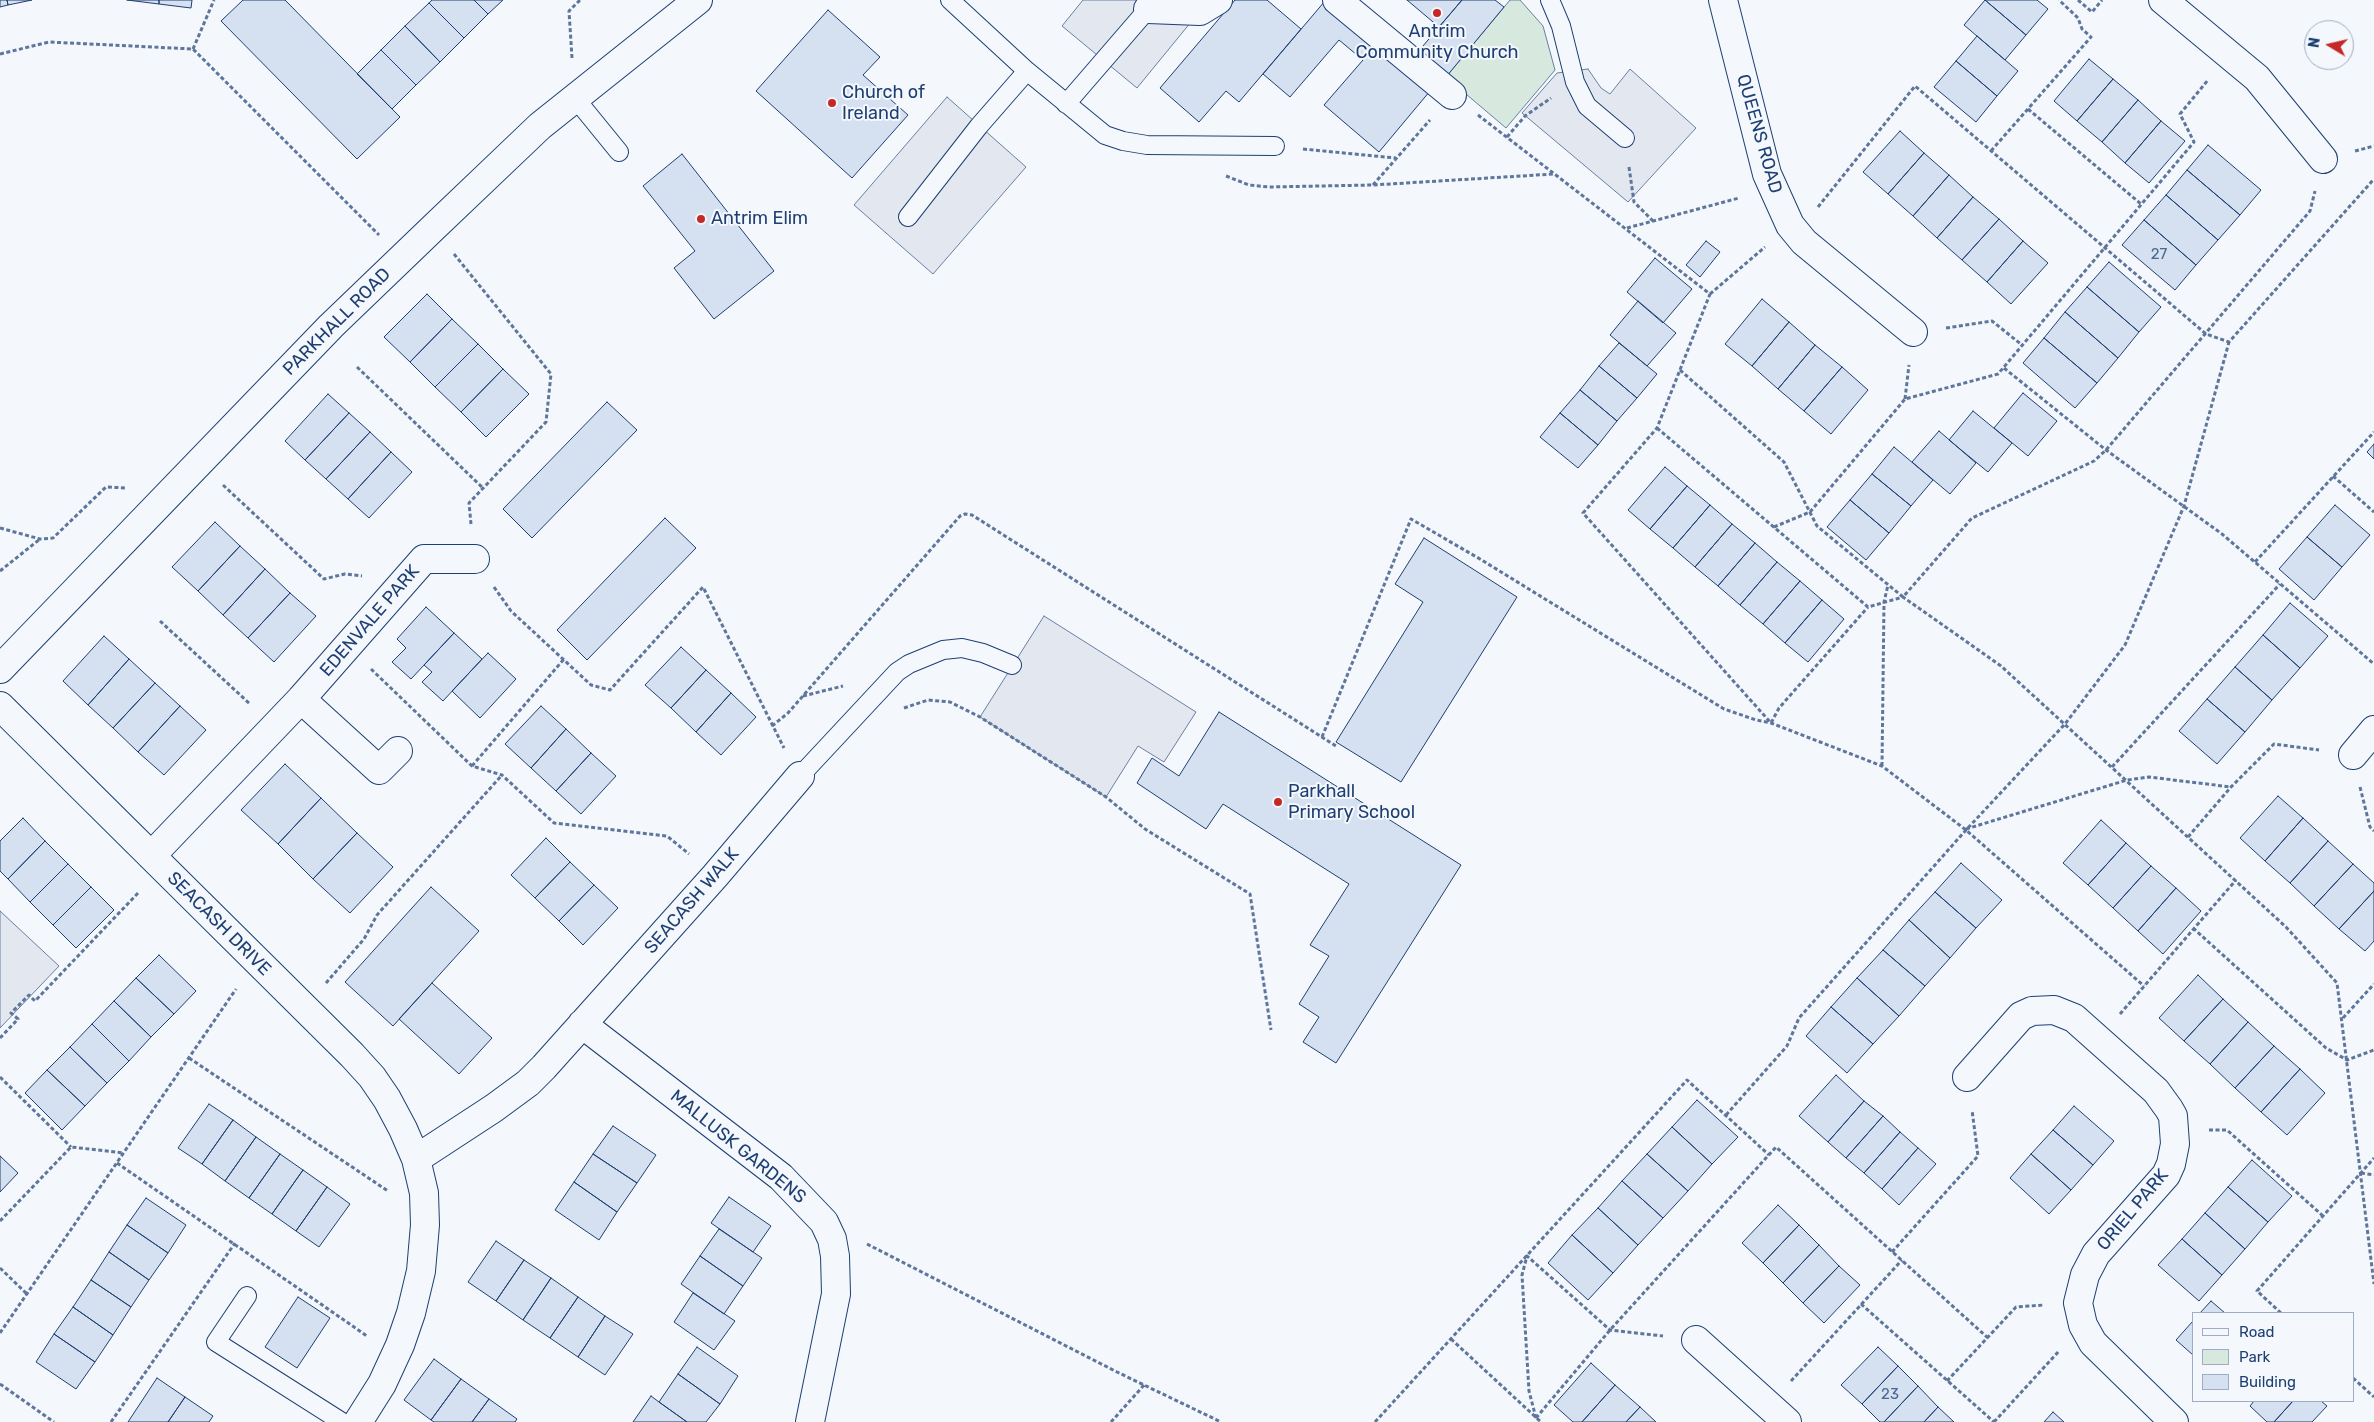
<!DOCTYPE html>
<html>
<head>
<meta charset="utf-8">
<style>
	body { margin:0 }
	#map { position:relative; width:2374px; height:1422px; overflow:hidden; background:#f4f7fb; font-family:Rubik,sans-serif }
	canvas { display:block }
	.legend { position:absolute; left:2192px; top:1312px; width:162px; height:90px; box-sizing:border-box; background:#f4f7fb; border:1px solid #9eadc5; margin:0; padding:6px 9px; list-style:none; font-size:15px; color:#1d3f73 }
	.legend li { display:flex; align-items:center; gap:10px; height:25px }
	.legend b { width:25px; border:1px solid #9eadc5 }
	.north { position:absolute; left:2304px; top:20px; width:50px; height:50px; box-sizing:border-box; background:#f4f7fb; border:1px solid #9eadc5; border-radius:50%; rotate:279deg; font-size:14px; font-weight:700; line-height:20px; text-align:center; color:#1d3f73 }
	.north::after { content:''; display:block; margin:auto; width:18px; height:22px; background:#c62828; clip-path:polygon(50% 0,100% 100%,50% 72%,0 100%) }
</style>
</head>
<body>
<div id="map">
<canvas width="2374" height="1422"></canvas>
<ul class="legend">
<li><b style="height:6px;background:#f4f7fb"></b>Road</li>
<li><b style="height:14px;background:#d7e8df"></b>Park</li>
<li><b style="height:14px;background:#d5e0f0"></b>Building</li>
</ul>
<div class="north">N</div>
</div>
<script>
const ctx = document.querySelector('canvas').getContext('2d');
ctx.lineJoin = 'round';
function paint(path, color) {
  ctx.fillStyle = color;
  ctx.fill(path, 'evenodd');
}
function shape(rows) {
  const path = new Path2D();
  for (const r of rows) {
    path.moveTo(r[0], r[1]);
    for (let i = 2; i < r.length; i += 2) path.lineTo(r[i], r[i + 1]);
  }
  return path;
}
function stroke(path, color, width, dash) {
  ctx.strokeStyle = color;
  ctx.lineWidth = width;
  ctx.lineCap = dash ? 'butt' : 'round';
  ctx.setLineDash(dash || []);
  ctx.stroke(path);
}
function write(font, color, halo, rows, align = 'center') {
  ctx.font = font + ' Rubik,sans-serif';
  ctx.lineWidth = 4;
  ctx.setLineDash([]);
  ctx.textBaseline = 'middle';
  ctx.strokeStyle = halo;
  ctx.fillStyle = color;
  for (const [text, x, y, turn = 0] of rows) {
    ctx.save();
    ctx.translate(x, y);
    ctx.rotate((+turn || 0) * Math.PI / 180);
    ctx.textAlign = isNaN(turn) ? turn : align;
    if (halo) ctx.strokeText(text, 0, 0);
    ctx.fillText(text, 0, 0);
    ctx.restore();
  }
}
const green = shape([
	[1510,0,1520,0,1543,26,1555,70,1506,128,1446,77,1510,0]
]);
paint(green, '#d7e8df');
stroke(green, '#687fa3', 1);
const parking = shape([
	[1083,0,1186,0,1200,11,1137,88,1062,26,1083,0],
	[1588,69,1601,88,1610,94,1630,69,1696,128,1628,202,1522,113,1557,73,1588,69],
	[947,97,1026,167,933,274,854,205,947,97],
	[1044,616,1196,712,1164,762,1138,746,1106,797,980,717,1044,616],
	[0,911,59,966,0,1028,0,911]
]);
paint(parking, '#e3e8f0');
stroke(parking, '#687fa3', 1);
const building = shape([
	[0,0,7,0,8,5,0,7,0,0],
	[7,0,32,0,8,5,7,0],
	[127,0,159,0,159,4,127,0],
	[159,0,192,0,191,8,159,4,159,0],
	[243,0,285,0,400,117,357,159,221,21,243,0],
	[432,0,474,0,488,14,464,38,429,3,432,0],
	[474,0,503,0,488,14,474,0],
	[1235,0,1267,0,1301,29,1239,102,1226,91,1199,122,1160,88,1235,0],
	[1407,0,1462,0,1439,27,1407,0],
	[1462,0,1495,0,1504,7,1446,77,1417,53,1462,0],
	[1985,0,2037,0,2048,9,2026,35,1985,0],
	[1985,0,2026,35,2005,60,1964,25,1985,0],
	[1325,1,1430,91,1379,152,1324,105,1363,60,1339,40,1290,97,1263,74,1325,1],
	[429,3,464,38,440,62,405,26,429,3],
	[828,10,880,57,863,75,908,115,852,178,756,91,828,10],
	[405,26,440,62,416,85,381,50,405,26],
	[1977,36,2018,71,1997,96,1956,61,1977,36],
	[381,50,416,85,392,109,357,74,381,50],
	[2089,59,2113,79,2077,121,2054,101,2089,59],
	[1956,61,1997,96,1976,122,1934,87,1956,61],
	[2113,79,2138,100,2102,142,2077,121,2113,79],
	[2138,100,2161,121,2125,163,2102,142,2138,100],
	[2161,121,2185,141,2149,183,2125,163,2161,121],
	[1900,131,1924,153,1888,194,1863,172,1900,131],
	[2208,145,2261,190,2240,215,2187,170,2208,145],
	[1924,153,1949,175,1913,216,1888,194,1924,153],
	[682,154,774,271,714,319,674,268,695,251,643,186,682,154],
	[2187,170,2240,215,2218,240,2166,195,2187,170],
	[1949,175,1973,197,1937,238,1913,216,1949,175],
	[2166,195,2218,240,2196,265,2144,220,2166,195],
	[1973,197,1999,219,1962,260,1937,238,1973,197],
	[1999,219,2023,241,1987,282,1962,260,1999,219],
	[2144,220,2196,265,2175,290,2122,245,2144,220],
	[1706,241,1720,252,1700,277,1686,265,1706,241],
	[2023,241,2048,263,2011,304,1987,282,2023,241],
	[1655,258,1692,289,1663,323,1627,292,1655,258],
	[2109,262,2161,307,2139,332,2087,287,2109,262],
	[2087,287,2139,332,2118,358,2065,312,2087,287],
	[427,294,452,319,410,362,384,337,427,294],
	[1762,299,1789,322,1752,366,1725,344,1762,299],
	[1638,301,1676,333,1647,366,1610,335,1638,301],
	[2065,312,2118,358,2097,383,2044,338,2065,312],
	[452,319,478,344,435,387,410,362,452,319],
	[1789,322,1815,345,1778,389,1752,366,1789,322],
	[2044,338,2097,383,2075,408,2023,363,2044,338],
	[1619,343,1657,374,1637,398,1599,366,1619,343],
	[478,344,503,369,461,412,435,387,478,344],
	[1815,345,1842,367,1804,411,1778,389,1815,345],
	[1599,366,1637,398,1617,421,1580,390,1599,366],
	[1842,367,1868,390,1831,434,1804,411,1842,367],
	[503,369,529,394,486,437,461,412,503,369],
	[1580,390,1617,421,1598,445,1560,413,1580,390],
	[2023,393,2057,421,2028,456,1994,428,2023,393],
	[328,394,349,413,305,460,285,441,328,394],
	[607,402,637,430,532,538,503,509,607,402],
	[1973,411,2012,443,1988,472,1949,440,1973,411],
	[349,413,370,432,326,479,305,460,349,413],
	[1560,413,1598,445,1578,468,1540,437,1560,413],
	[1939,431,1976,463,1950,494,1912,462,1939,431],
	[370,432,391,452,348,499,326,479,370,432],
	[2374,444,2374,459,2367,452,2374,444],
	[1894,447,1933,480,1911,506,1872,474,1894,447],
	[391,452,412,472,369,518,348,499,391,452],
	[1665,467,1687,486,1650,529,1628,510,1665,467],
	[1872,474,1911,506,1889,533,1850,500,1872,474],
	[1687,486,1710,505,1673,548,1650,529,1687,486],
	[1850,500,1889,533,1866,560,1827,527,1850,500],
	[1710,505,1732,524,1695,567,1673,548,1710,505],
	[2335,505,2370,535,2342,567,2307,537,2335,505],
	[665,518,696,548,587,660,557,630,665,518],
	[215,522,240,546,198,591,172,567,215,522],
	[1732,524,1755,543,1718,586,1695,567,1732,524],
	[2307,537,2342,567,2314,600,2279,569,2307,537],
	[1424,538,1517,597,1401,782,1336,742,1423,602,1395,584,1424,538],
	[1755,543,1777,562,1740,605,1718,586,1755,543],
	[240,546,265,569,223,615,198,591,240,546],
	[1777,562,1800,581,1763,624,1740,605,1777,562],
	[265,569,290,593,248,638,223,615,265,569],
	[1800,581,1822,600,1785,643,1763,624,1800,581],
	[290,593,316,616,274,662,248,638,290,593],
	[1822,600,1844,619,1808,662,1785,643,1822,600],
	[2290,603,2328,636,2300,668,2263,635,2290,603],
	[426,607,454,633,411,679,392,662,406,648,397,639,426,607],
	[454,633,482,659,443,701,422,682,432,672,424,665,454,633],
	[2263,635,2300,668,2272,700,2235,667,2263,635],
	[104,636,129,659,88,705,63,681,104,636],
	[681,647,706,670,671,708,645,685,681,647],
	[488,653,516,679,480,718,452,691,488,653],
	[129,659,155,683,113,728,88,705,129,659],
	[2235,667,2272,700,2245,732,2207,699,2235,667],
	[706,670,731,693,696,732,671,708,706,670],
	[155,683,180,706,138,752,113,728,155,683],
	[731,693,756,717,721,755,696,732,731,693],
	[2207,699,2245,732,2217,764,2179,731,2207,699],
	[180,706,206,730,164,775,138,752,180,706],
	[541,706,566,729,531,768,505,744,541,706],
	[1219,712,1461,865,1336,1063,1303,1042,1319,1017,1299,1004,1329,956,1310,945,1349,884,1223,804,1206,829,1137,783,1152,758,1179,776,1219,712],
	[566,729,591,753,556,791,531,768,566,729],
	[591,753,616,776,581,814,556,791,591,753],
	[285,764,321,798,278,844,241,810,285,764],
	[2278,796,2303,818,2265,861,2240,838,2278,796],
	[321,798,357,833,313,879,278,844,321,798],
	[23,818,45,841,8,879,0,871,0,841,23,818],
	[2303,818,2328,841,2290,883,2265,861,2303,818],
	[2101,820,2126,843,2088,885,2063,863,2101,820],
	[357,833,393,867,350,913,313,879,357,833],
	[546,838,570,862,535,898,511,875,546,838],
	[45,841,68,864,30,902,8,879,45,841],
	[2328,841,2353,864,2314,906,2290,883,2328,841],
	[2126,843,2151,866,2113,908,2088,885,2126,843],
	[570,862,594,885,559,921,535,898,570,862],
	[1961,863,2002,900,1976,928,1935,892,1961,863],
	[68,864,91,887,53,925,30,902,68,864],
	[2353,864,2374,883,2374,891,2339,929,2314,906,2353,864],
	[2151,866,2176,888,2138,931,2113,908,2151,866],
	[594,885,618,908,583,945,559,921,594,885],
	[91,887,114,910,76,948,53,925,91,887],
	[431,887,479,931,393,1026,345,982,431,887],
	[2176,888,2201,911,2163,954,2138,931,2176,888],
	[2374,891,2374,941,2365,951,2339,929,2374,891],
	[1935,892,1976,928,1950,958,1909,920,1935,892],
	[1909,920,1950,958,1925,986,1883,950,1909,920],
	[1883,950,1925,986,1899,1016,1857,978,1883,950],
	[159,955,196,991,174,1014,136,978,159,955],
	[2198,975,2223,999,2184,1041,2159,1018,2198,975],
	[136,978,174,1014,151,1037,114,1001,136,978],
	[1857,978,1899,1016,1873,1044,1831,1007,1857,978],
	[432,983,492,1038,459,1074,399,1019,432,983],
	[2223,999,2248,1022,2210,1064,2184,1041,2223,999],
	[114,1001,151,1037,129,1061,92,1024,114,1001],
	[1831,1007,1873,1044,1847,1073,1806,1036,1831,1007],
	[2248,1022,2274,1046,2235,1088,2210,1064,2248,1022],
	[92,1024,129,1061,107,1083,70,1047,92,1024],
	[2274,1046,2300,1069,2261,1112,2235,1088,2274,1046],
	[70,1047,107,1083,85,1106,47,1070,70,1047],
	[2300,1069,2325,1093,2287,1135,2261,1112,2300,1069],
	[47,1070,85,1106,62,1130,25,1093,47,1070],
	[1836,1075,1864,1101,1828,1142,1799,1116,1836,1075],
	[1697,1100,1738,1137,1712,1164,1672,1127,1697,1100],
	[1864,1101,1883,1116,1846,1158,1828,1142,1864,1101],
	[209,1104,233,1120,202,1164,178,1148,209,1104],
	[2074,1106,2114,1141,2093,1165,2053,1130,2074,1106],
	[1883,1116,1900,1132,1864,1173,1846,1158,1883,1116],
	[233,1120,256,1137,225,1181,202,1164,233,1120],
	[613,1126,656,1155,637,1183,593,1154,613,1126],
	[1672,1127,1712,1164,1688,1191,1647,1154,1672,1127],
	[2053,1130,2093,1165,2071,1190,2031,1154,2053,1130],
	[1900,1132,1918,1148,1882,1189,1864,1173,1900,1132],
	[256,1137,280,1154,249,1198,225,1181,256,1137],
	[1918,1148,1936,1164,1899,1205,1882,1189,1918,1148],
	[280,1154,303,1170,272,1214,249,1198,280,1154],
	[593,1154,637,1183,617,1212,574,1182,593,1154],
	[1647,1154,1688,1191,1663,1218,1622,1181,1647,1154],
	[2031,1154,2071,1190,2049,1214,2010,1178,2031,1154],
	[0,1156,18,1173,0,1192,0,1156],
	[2252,1160,2292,1196,2268,1222,2228,1187,2252,1160],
	[303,1170,327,1187,296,1231,272,1214,303,1170],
	[1622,1181,1663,1218,1638,1245,1598,1208,1622,1181],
	[574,1182,617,1212,599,1240,555,1210,574,1182],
	[327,1187,350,1204,319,1247,296,1231,327,1187],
	[2228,1187,2268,1222,2245,1249,2205,1213,2228,1187],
	[729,1197,771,1226,753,1252,711,1223,729,1197],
	[146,1198,186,1225,168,1253,127,1225,146,1198],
	[1778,1205,1799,1225,1763,1263,1742,1243,1778,1205],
	[1598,1208,1638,1245,1613,1273,1572,1235,1598,1208],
	[2205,1213,2245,1249,2222,1275,2182,1239,2205,1213],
	[127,1225,168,1253,149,1280,109,1252,127,1225],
	[1799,1225,1819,1245,1783,1283,1763,1263,1799,1225],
	[719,1229,762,1258,743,1286,700,1256,719,1229],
	[1572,1235,1613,1273,1588,1300,1548,1263,1572,1235],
	[2182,1239,2222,1275,2199,1301,2158,1265,2182,1239],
	[496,1241,524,1260,496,1301,468,1282,496,1241],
	[1819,1245,1839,1266,1803,1303,1783,1283,1819,1245],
	[109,1252,149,1280,131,1307,91,1280,109,1252],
	[700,1256,743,1286,724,1314,681,1284,700,1256],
	[524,1260,551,1278,523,1320,496,1301,524,1260],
	[1839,1266,1860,1285,1824,1323,1803,1303,1839,1266],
	[551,1278,578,1297,550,1338,523,1320,551,1278],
	[91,1280,131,1307,113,1335,73,1307,91,1280],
	[693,1293,735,1321,714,1350,674,1322,693,1293],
	[298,1297,330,1318,297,1368,265,1347,298,1297],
	[578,1297,605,1316,578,1357,550,1338,578,1297],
	[2211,1301,2225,1313,2200,1313,2211,1301],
	[73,1307,113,1335,95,1362,54,1334,73,1307],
	[605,1316,633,1334,605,1375,578,1357,605,1316],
	[2193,1321,2193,1355,2176,1340,2193,1321],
	[54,1334,95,1362,76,1389,36,1362,54,1334],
	[697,1347,738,1376,720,1404,678,1374,697,1347],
	[1878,1347,1898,1366,1862,1404,1841,1385,1878,1347],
	[434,1359,461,1379,431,1420,404,1400,434,1359],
	[1591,1363,1615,1385,1582,1422,1573,1422,1554,1405,1591,1363],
	[1898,1366,1918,1386,1884,1422,1880,1422,1862,1404,1898,1366],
	[678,1374,720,1404,706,1422,687,1422,659,1402,678,1374],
	[157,1378,185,1397,168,1422,128,1422,157,1378],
	[461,1379,489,1399,472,1422,434,1422,431,1420,461,1379],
	[1615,1385,1640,1407,1626,1422,1582,1422,1615,1385],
	[1918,1386,1938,1407,1924,1422,1884,1422,1918,1386],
	[651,1396,659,1402,687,1422,633,1422,651,1396],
	[185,1397,213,1416,209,1422,168,1422,185,1397],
	[489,1399,517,1419,515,1422,472,1422,489,1399],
	[2254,1401,2293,1401,2274,1422,2267,1422,2250,1406,2254,1401],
	[2293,1401,2321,1401,2327,1406,2312,1422,2274,1422,2293,1401],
	[1640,1407,1656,1422,1626,1422,1640,1407],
	[1938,1407,1954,1422,1924,1422,1938,1407],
	[2053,1412,2064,1422,2044,1422,2053,1412]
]);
paint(building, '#d5e0f0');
stroke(building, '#1d3f73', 1);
const lane = shape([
	[950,0,1027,71,1105,135,1123,141,1147,145,1275,146],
	[1550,0,1561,26,1575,82,1587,106,1625,138],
	[575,98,619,152],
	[1066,104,1148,9],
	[908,217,979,126,1027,71],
	[800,776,897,672,909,664,943,650,962,648,983,653,1012,665],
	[247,1296,216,1342,342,1422]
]);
const street = shape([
	[1337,0,1452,95],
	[1723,0,1767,174,1790,225,1804,242,1913,332],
	[2163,0,2257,78,2323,159],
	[1148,9,1200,11,1218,0],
	[0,669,331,326,433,228,540,126,698,0],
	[301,699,379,770,398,751],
	[0,706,352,1055,372,1077,387,1099,403,1129,416,1159,424,1193,425,1225,421,1271,411,1313,400,1345,382,1384,358,1422],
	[2353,755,2374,730],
	[151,856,301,699,424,559,475,559],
	[582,1024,781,1177,824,1222,832,1239,835,1256,836,1294,810,1422],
	[1967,1077,2021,1016,2032,1011,2054,1010,2074,1018,2156,1091,2169,1109,2173,1116,2175,1144,2171,1164,2166,1175,2096,1254,2085,1275,2078,1303,2083,1325,2093,1343,2174,1422],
	[416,1159,494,1108,528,1083,544,1067,715,876,800,776],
	[1696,1340,1787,1422]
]);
stroke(lane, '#1d3f73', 20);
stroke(street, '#1d3f73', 30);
stroke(shape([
	[2078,0,2092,12,2102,0],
	[193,49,214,0],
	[0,54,49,42,193,49,379,235],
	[572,58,569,11,580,0],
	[2028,109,2141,204],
	[1478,115,1710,294,1657,428,1583,513,1771,723,1779,708,1868,607],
	[1507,137,1525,116,1551,98],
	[1303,149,1396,158],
	[1991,151,2091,37,2082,29,2078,18,2059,0],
	[2355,151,2374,146],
	[1629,167,1634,202,1653,221],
	[1226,176,1249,185,1269,187,1373,185,1554,174],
	[1373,185,1430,120],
	[1818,207,1915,86,2206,334,2229,342,2374,179],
	[1627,228,1739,198],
	[454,254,551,374,546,422,469,503,471,524],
	[1710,294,1765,247],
	[1946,328,1992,321,2022,345],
	[357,367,483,488],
	[2004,368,2106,450,2222,534,2374,664],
	[1680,370,1784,462,1817,526,1903,597,1972,518,2094,461,2106,450,2310,211,2315,191],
	[1905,399,1909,365],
	[1657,428,1868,607,1903,597,2001,666,2286,927,2337,983,2374,1284],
	[2333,476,2374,512],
	[223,485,324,579,345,574,362,576],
	[1774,527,1810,512,1905,399,1998,374,2194,142,2180,114,2208,80],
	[0,528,40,539,53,538,106,487,127,488],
	[2255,562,2374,432],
	[0,571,40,539],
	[494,587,511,611,591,685,610,690,703,587,784,748],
	[160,621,250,704],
	[371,669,472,766,502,775,554,823,667,836,689,854],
	[803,696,843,686],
	[904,708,928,700,950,702,980,717,1106,797,1145,829,1250,894,1271,1030],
	[772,726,788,713,960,516,965,514,972,515,1336,746],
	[1322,737,1411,519,1480,559,1724,709,1756,720,1771,723,1882,766,1966,830,2144,986],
	[472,766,564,659],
	[1882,766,1884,602,1888,585],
	[2112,767,2280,584],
	[2360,787,2370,827,2374,831],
	[1966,829,2127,780,2149,777,2231,787],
	[2188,837,2231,787,2274,744,2319,750],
	[2193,928,2326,1048,2347,1060,2374,1050],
	[326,983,364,939,377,915,502,775],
	[2120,1014,2236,880],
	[2343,1018,2374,984],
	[0,1038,18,1019,11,1013,29,995,35,1001,139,892],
	[189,1058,388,1191],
	[0,1077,71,1147],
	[1726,1115,1787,1046,1799,1018,1966,830,2065,724,2125,645,2184,506,2229,342],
	[2209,1130,2227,1130,2323,1216],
	[117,1163,367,1336],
	[2361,1173,2374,1175],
	[0,1221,71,1147,124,1153],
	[867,1244,1117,1372,1221,1422],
	[1892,1252,1978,1156,1972,1110],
	[0,1268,27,1294],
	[1861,1304,1994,1422],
	[2281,1313,2257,1291,2374,1158],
	[0,1333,236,989],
	[1451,1339,1541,1422],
	[2353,1378,2374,1397],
	[1791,1381,1902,1260],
	[1947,1381,2016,1307,2044,1305],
	[0,1384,54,1422],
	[1536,1418,1610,1330,1776,1147,1988,1338],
	[1536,1418,1529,1391,1522,1275,1527,1256,1610,1330,1663,1336],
	[111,1422,235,1243],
	[1111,1422,1145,1384],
	[1375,1422,1687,1080,1769,1155],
	[1994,1422,2059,1351]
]), '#5e769c', 3, [4, 2.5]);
stroke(lane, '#f4f7fb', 18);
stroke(street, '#f4f7fb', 28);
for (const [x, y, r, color] of [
	[1437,13,5,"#c62828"],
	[832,103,5,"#c62828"],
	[701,219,5,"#c62828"],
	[1278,802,5,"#c62828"]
]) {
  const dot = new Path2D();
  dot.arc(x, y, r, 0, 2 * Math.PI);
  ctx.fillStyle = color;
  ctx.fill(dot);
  stroke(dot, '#f4f7fb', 2);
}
write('15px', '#4b6792', null, [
	["27",2159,255],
	["23",1890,1395]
]);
write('18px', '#1d3f73', '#f4f7fb', [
	["Antrim",1437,32,"center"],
	["Community Church",1437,53,"center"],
	["Church of",842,93],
	["Ireland",842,114],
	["Antrim Elim",711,219],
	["Parkhall",1288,792],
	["Primary School",1288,813]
], 'left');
write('18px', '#1d3f73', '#f4f7fb', [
	["QUEENS ROAD",1759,134,74],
	["PARKHALL ROAD",337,322,-45],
	["EDENVALE PARK",370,621,-49],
	["SEACASH WALK",692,901,-49],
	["SEACASH DRIVE",219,924,45],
	["MALLUSK GARDENS",738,1147,39],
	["ORIEL PARK",2133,1210,-50]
]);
</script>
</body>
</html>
